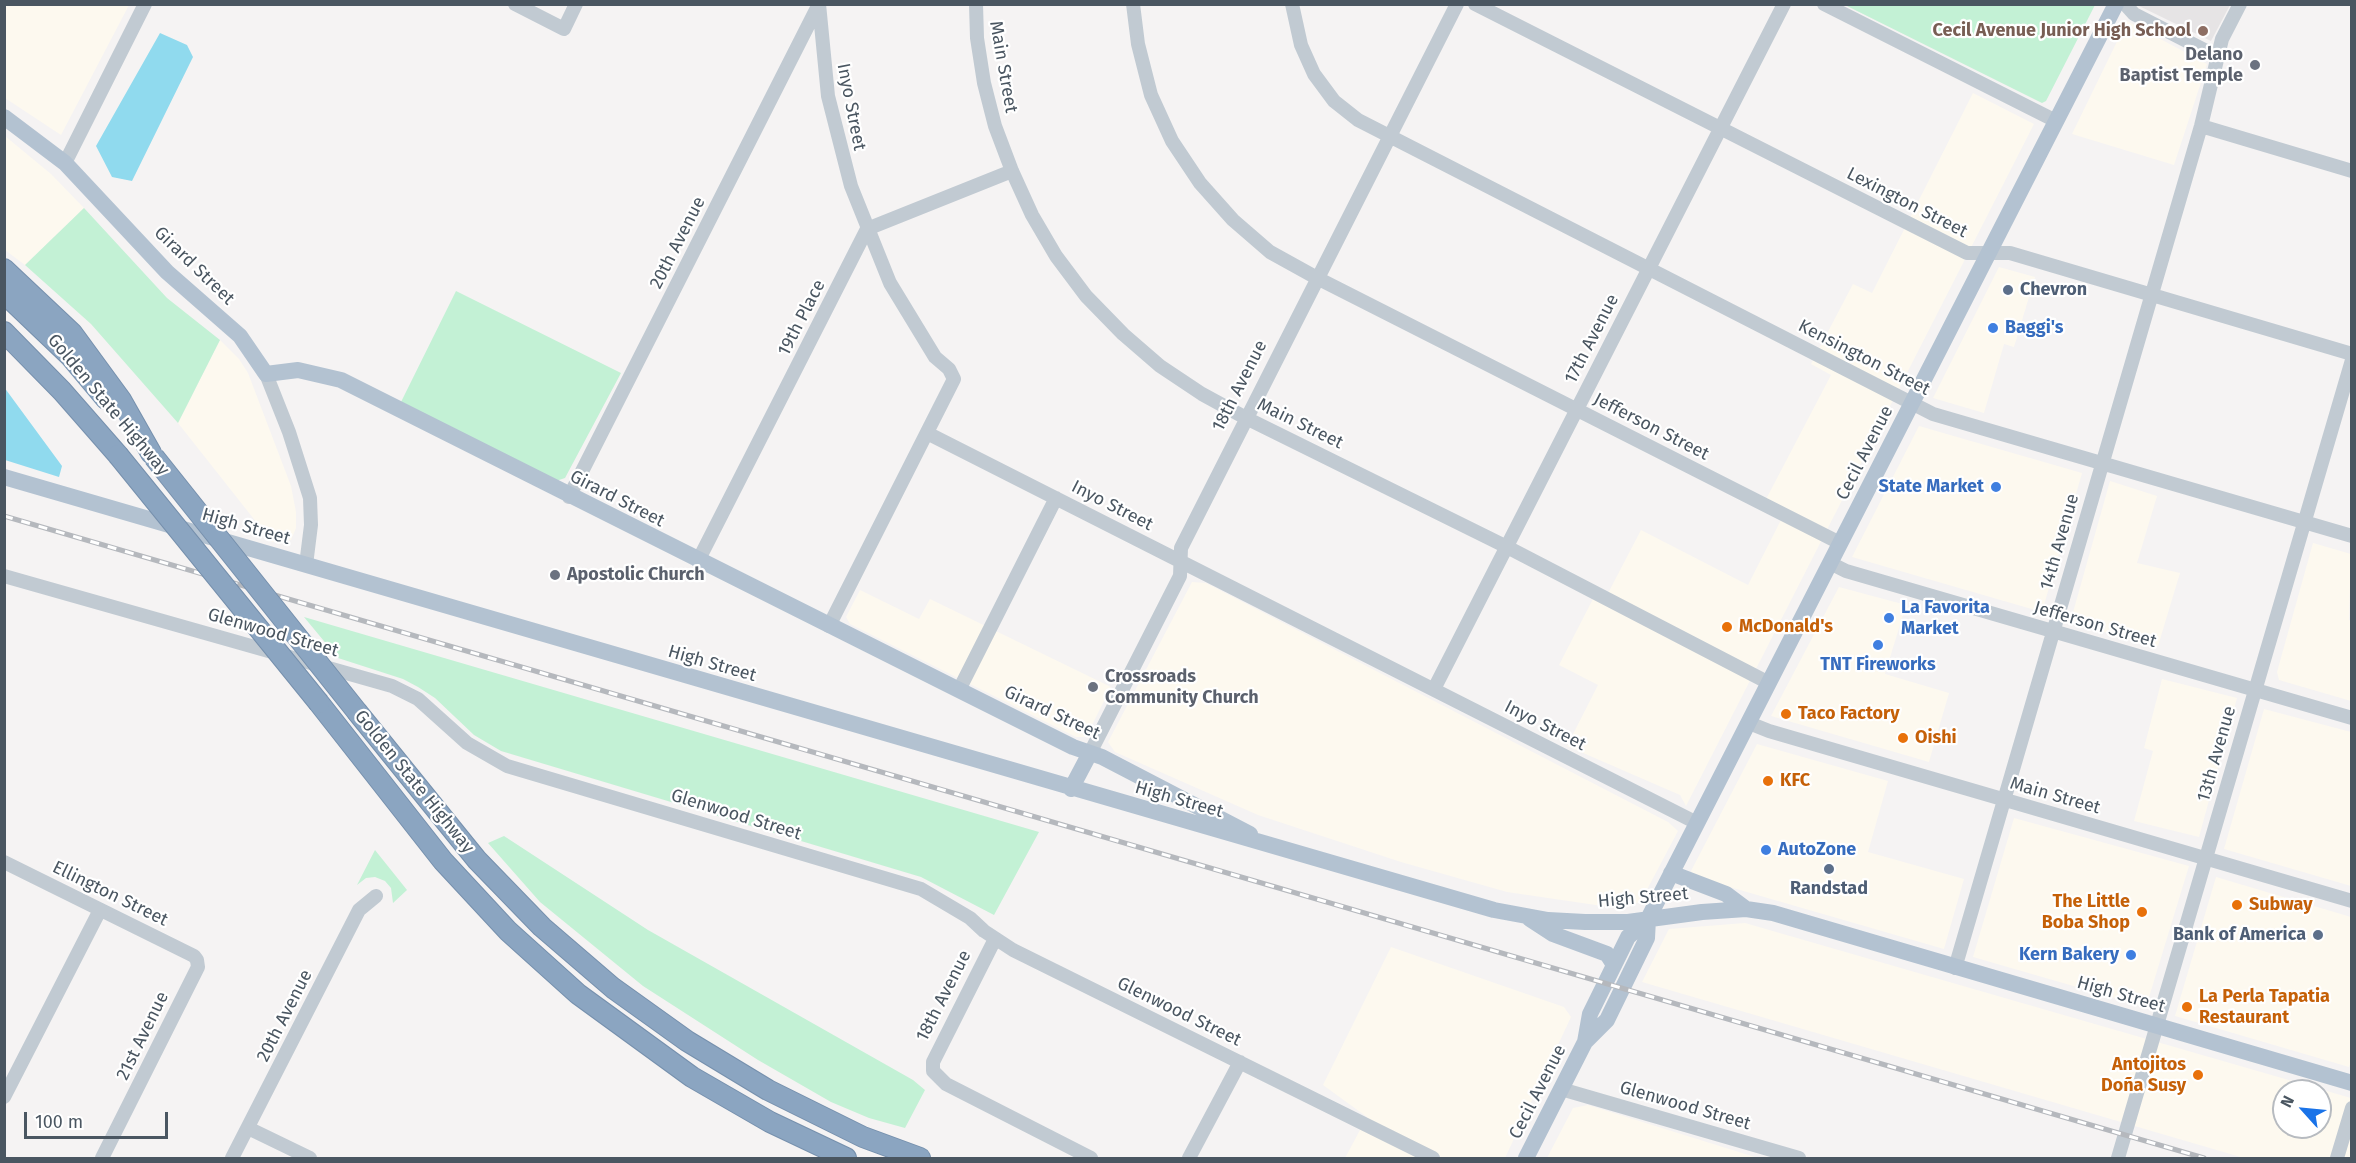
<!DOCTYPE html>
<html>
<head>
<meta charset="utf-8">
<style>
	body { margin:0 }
	#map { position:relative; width:2356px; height:1163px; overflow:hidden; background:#f5f3f3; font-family:"Fira Sans",sans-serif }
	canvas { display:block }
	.frame { position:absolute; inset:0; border:6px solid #4a5661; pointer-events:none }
	.north { position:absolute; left:2272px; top:1079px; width:60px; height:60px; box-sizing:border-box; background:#fff; border:2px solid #b7bbc0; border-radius:50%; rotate:297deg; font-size:16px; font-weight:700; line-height:24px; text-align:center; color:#4a5661 }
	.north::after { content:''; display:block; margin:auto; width:21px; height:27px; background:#1a73e8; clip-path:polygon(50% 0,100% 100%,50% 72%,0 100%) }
	.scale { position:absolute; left:24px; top:1112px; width:144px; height:27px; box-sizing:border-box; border:3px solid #4a5661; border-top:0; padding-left:8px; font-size:18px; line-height:21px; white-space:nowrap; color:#4a5661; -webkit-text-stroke:4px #fff; paint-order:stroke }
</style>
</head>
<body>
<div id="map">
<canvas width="2356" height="1163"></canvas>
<div class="frame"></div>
<div class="north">N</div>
<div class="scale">100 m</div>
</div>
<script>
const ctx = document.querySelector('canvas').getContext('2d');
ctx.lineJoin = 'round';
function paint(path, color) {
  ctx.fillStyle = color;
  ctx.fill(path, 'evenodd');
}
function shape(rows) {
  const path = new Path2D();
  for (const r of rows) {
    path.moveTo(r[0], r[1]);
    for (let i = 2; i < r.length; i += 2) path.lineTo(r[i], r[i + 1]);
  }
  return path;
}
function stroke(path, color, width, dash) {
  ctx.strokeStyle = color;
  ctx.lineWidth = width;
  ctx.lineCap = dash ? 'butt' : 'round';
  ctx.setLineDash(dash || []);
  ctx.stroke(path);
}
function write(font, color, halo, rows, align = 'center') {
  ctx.font = font + ' "Fira Sans",sans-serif';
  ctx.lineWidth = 4.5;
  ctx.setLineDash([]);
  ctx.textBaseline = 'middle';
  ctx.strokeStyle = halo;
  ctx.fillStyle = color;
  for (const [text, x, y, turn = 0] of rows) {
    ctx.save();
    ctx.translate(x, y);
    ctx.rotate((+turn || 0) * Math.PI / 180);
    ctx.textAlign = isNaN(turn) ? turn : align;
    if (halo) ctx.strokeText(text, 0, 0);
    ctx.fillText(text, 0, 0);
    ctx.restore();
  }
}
paint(shape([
	[4,5,129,5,61,135,5,98],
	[2127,21,2207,64,2174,165,2072,134],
	[1973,93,2034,124,1686,806,1680,795,1567,746,1598,685,1559,665,1595,595,1605,599,1641,530,1748,585,1783,516,1763,505,1831,375,1811,364,1853,284,1872,293],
	[5,136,51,174,84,208,25,265,5,250],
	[1999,267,2035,277,2014,347,2004,344,1984,413,1933,398],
	[220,340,239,359,248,373,291,486,296,512,296,528,291,540,272,542,178,423],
	[1919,426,2082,473,2042,612,1852,557],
	[2110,481,2157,496,2137,563,2180,573,2158,646,2070,623],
	[2313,543,2351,554,2349,620,2352,621,2351,701,2279,680,2277,672],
	[1192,582,1206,583,1668,822,1678,831,1641,901,1623,909,1507,892,1401,862,1258,815,1115,752,1108,742],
	[1839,587,1906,605,1885,674,1949,693,1929,762,1771,716],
	[860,590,919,619,930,599,1111,687,1086,737,1076,737,850,624,846,617],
	[2162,679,2237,698,2199,837,2134,821,2153,751,2144,748],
	[2264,709,2351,732,2351,886,2224,849],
	[1757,744,1888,781,1868,852,1964,879,1944,949,1695,877,1691,871],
	[2014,818,2189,866,2146,1007,1973,957],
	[2216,877,2351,917,2352,1058,2349,1067,2175,1016],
	[1745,923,2351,1098,2351,1158,2244,1158,1642,982,1669,929],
	[2284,1091,2320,1091,2320,1127,2284,1127],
	[1391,947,1564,1007,1571,1017,1505,1158,1345,1158,1367,1117,1323,1085],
	[1588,1105,1758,1158,1547,1158,1573,1108]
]), '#fdf9ef');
paint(shape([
	[2137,5,2230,5,2211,41]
]), '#e6e4e5');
paint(shape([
	[1845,5,2095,5,2046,101,2042,103],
	[84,208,167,298,220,340,178,423,91,324,25,265],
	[456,291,621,373,565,478,556,481,401,402],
	[304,617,1039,832,994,915,921,877,501,751,474,735,435,698,418,687,403,679,338,658],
	[504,836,648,930,913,1080,925,1090,905,1128,869,1118,831,1102,758,1060,643,986,540,902,488,843],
	[375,850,407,890,393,903,391,888,385,881,375,877,366,878,357,885]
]), '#c3f1d5');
paint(shape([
	[160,33,187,45,193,57,132,181,112,177,96,146],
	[4,387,62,466,59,477,5,460]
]), '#90daee');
const highway = shape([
	[4,269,72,333,121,400,151,453],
	[4,293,70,356,106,399],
	[4,332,62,391,118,455],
	[319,703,443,861,508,931,578,994,692,1077,770,1122,846,1158],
	[358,713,477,860,542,927,613,988,687,1041,768,1090,863,1137,920,1158]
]);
stroke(highway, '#7690ad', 22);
stroke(shape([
	[515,4,564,29,576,4],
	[819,4,828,96,851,186,890,283,935,357,949,369,954,379,829,626],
	[976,4,977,38,984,83,995,126,1012,171,1032,215,1056,256,1086,296,1123,334,1160,366,1202,394,1246,418,1507,547,1769,683],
	[1133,4,1138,44,1151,95,1172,141,1200,183,1233,220,1270,252,1317,278,1840,543],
	[1292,4,1301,45,1314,74,1334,101,1358,120,1933,414,2352,536],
	[1475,4,1967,253,2010,253,2352,354],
	[1824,4,2056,121],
	[2125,4,2134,14,2218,57],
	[2201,126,2352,171],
	[65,163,145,4],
	[266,374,289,432,310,498,311,525,306,565],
	[927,433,1697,823],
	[569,497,818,6],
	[698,561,867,229,1012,171],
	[1830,563,1846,571,2352,718],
	[4,576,392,686,418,699,467,743,507,766,921,889,970,918,984,931,1013,950,1433,1158],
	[1434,689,1784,4],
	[959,690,1056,498],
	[1749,723,1769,731,2352,901],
	[1090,753,1180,576,1181,548,1457,4],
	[4,862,194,956,197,960,198,967,102,1158],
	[995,939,933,1062,933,1071,946,1084,1091,1158],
	[1955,968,2201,126,2222,39,2240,4],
	[1561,1089,1799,1158],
	[4,1097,100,910],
	[248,1128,310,1158],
	[232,1158,359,910,376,896],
	[1189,1158,1240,1062],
	[2118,1158,2352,360],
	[2337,1158,2352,1108]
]), '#c1cad2', 14);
stroke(shape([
	[4,117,65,163,167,272,240,336,266,374,298,370,341,380,959,690,1073,747,1102,757,1250,834],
	[4,477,1494,910,1548,920,1585,922,1628,922,1702,912,1746,909,1773,913,2352,1083],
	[1071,789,1090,753],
	[1671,873,1726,894,1746,909],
	[1530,919,1553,934,1607,954,1614,965],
	[1585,1042,1590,1014,1628,937,1648,919,2116,4],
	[1526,1158,1585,1042,1607,1020,1647,938,1648,919]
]), '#b3c2d1', 16);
stroke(highway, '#8ba5c1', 20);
const rail = shape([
	[4,516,2204,1158]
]);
stroke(rail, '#b5b8bd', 5);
stroke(rail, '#fff', 3, [9]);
const highwayBridge = shape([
	[118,455,319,703],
	[154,457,358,713]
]);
stroke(highwayBridge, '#7690ad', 22, []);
stroke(highwayBridge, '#8ba5c1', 20);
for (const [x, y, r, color] of [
	[2203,31,6,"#8d6e63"],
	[2255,65,6,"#6b7280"],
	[2008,290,6,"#5c6f8a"],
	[1993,328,6,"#3f7fe0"],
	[1996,487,6,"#3f7fe0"],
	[555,575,6,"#6b7280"],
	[1889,618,6,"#3f7fe0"],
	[1727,627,6,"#e8710a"],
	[1878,645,6,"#3f7fe0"],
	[1093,687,6,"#6b7280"],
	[1786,714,6,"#e8710a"],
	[1903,738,6,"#e8710a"],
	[1768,781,6,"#e8710a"],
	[1766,850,6,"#3f7fe0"],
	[1829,869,6,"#5c6f8a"],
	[2237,905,6,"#e8710a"],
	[2142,912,6,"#e8710a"],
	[2318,935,6,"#5c6f8a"],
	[2131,955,6,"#3f7fe0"],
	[2187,1007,6,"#e8710a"],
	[2198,1075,6,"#e8710a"]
]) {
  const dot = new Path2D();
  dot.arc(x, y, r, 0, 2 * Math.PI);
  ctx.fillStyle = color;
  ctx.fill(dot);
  stroke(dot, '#fff', 2);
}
write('bold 18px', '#785e54', '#fff', [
	["Cecil Avenue Junior High School",2191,31]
], 'right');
write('bold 18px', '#5b616d', '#fff', [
	["Delano",2243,55,"right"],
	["Baptist Temple",2243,76,"right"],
	["Apostolic Church",567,575],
	["Crossroads",1105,677],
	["Community Church",1105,698]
], 'left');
write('18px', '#4a5661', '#fff', [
	["Main Street",1003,67,80],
	["Inyo Street",851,107,79],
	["Lexington Street",1907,203,27],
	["20th Avenue",678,243,-63],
	["Girard Street",194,266,44],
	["19th Place",802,318,-63],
	["17th Avenue",1592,339,-63],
	["Kensington Street",1864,358,27],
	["18th Avenue",1240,386,-63],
	["Golden State Highway",108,405,50],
	["Main Street",1300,424,26],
	["Jefferson Street",1651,427,27],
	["Cecil Avenue",1865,453,-63],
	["Girard Street",617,499,27],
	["Inyo Street",1112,506,27],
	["High Street",246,527,16],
	["14th Avenue",2060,542,-74],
	["Jefferson Street",2095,625,16],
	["Glenwood Street",273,633,16],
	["High Street",712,664,16],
	["Girard Street",1052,713,25],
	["Inyo Street",1545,726,27],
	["13th Avenue",2217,754,-74],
	["Golden State Highway",414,782,51],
	["Main Street",2055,796,16],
	["High Street",1179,800,16],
	["Glenwood Street",736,815,17],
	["Ellington Street",110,894,26],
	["High Street",1643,898,-5],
	["High Street",2121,995,16],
	["18th Avenue",944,996,-63],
	["Glenwood Street",1179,1012,26],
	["20th Avenue",285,1016,-63],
	["21st Avenue",143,1036,-64],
	["Cecil Avenue",1538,1092,-63],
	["Glenwood Street",1685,1106,16]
]);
write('bold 18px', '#4e5e75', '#fff', [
	["Chevron",2020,290],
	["Randstad",1829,889,"center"],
	["Bank of America",2306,935,"right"]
], 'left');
write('bold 18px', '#366cbe', '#fff', [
	["Baggi's",2005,328],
	["State Market",1984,487,"right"],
	["La Favorita",1901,608],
	["Market",1901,629],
	["TNT Fireworks",1878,665,"center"],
	["AutoZone",1778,850],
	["Kern Bakery",2119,955,"right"]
], 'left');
write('bold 18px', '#c56008', '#fff', [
	["McDonald's",1739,627],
	["Taco Factory",1798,714],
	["Oishi",1915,738],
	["KFC",1780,781],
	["The Little",2130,902,"right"],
	["Boba Shop",2130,923,"right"],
	["Subway",2249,905],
	["La Perla Tapatia",2199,997],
	["Restaurant",2199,1018],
	["Antojitos",2186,1065,"right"],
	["Doña Susy",2186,1086,"right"]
], 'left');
</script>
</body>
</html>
